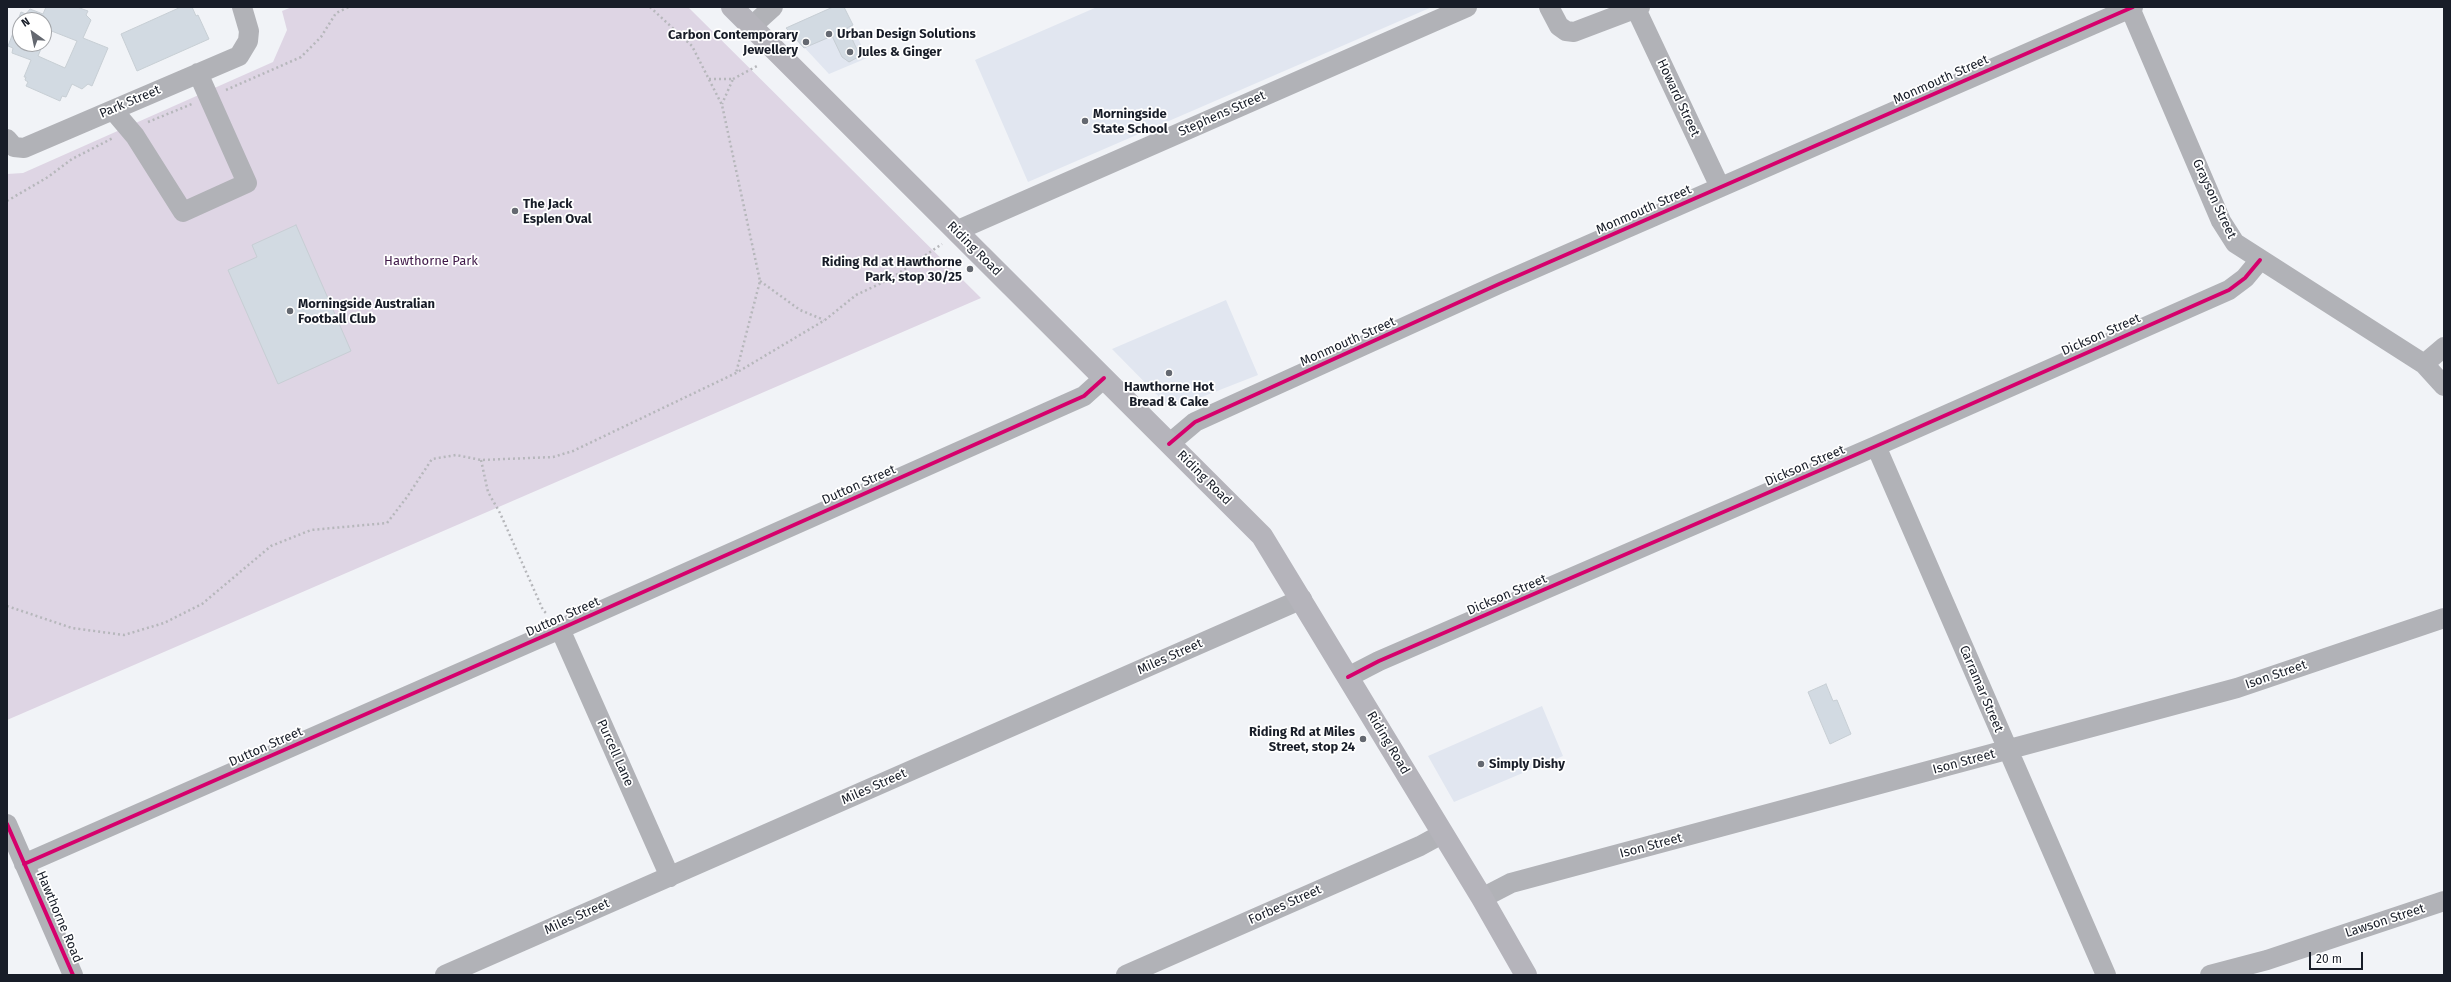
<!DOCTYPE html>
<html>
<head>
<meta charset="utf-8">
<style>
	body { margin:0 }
	#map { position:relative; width:2451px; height:982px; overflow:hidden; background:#f1f3f7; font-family:"Fira Sans",sans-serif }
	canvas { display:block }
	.frame { position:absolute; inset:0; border:8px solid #181d28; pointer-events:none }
	.north { position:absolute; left:12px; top:12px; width:40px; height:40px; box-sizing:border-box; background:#fff; border:1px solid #a3a5a9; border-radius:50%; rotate:327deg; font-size:11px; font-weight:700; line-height:16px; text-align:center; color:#181d28 }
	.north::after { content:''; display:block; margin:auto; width:14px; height:18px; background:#646870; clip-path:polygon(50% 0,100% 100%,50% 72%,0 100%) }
	.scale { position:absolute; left:2309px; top:952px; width:54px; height:18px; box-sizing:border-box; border:2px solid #181d28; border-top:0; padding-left:5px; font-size:12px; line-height:14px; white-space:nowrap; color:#181d28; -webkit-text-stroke:3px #fff; paint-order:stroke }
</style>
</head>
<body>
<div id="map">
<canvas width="2451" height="982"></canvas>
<div class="frame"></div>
<div class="north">N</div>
<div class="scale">20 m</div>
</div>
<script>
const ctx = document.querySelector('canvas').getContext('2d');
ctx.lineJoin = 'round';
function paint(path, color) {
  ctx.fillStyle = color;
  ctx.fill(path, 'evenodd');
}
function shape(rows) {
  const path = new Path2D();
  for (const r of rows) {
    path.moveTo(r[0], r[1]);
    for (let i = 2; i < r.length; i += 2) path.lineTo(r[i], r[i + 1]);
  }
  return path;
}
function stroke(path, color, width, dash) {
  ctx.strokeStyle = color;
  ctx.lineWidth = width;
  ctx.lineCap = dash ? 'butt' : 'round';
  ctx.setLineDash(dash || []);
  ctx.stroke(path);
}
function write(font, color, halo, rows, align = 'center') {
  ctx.font = font + ' "Fira Sans",sans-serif';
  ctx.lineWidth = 3.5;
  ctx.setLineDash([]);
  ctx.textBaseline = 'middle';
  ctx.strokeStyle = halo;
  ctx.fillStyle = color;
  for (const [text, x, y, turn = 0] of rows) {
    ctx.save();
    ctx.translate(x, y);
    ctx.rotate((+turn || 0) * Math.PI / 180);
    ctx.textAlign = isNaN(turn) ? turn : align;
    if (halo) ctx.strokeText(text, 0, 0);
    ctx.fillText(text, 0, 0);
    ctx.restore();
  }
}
paint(shape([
	[833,7,844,7,867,58,829,74,790,32,792,25],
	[1097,7,1432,7,1028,182,975,60],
	[1226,300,1258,375,1171,409,1112,349],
	[1542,706,1563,756,1454,802,1428,756]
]), '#e1e6f0');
paint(shape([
	[292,7,688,7,981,298,7,720,7,174,23,173,273,62,287,30,282,11]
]), '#ded5e4');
const building = shape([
	[46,7,77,7,88,11,86,15,91,20,83,38,108,48,92,86,88,84,82,89,72,84,66,97,62,96,60,101,26,86,28,82,25,80,26,77,24,77,31,60,12,53,13,48,8,46,21,12,26,14,30,9,43,14,46,7],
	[20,20,44,20,44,42,49,30,77,41,65,68,38,56,43,44,20,44,20,20],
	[181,7,192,7,196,16,198,15,209,39,137,71,121,34,181,7],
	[833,7,844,7,853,25,847,28,860,56,849,62,842,57,832,36,804,48,786,28,833,7],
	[296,225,351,351,278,384,228,270,257,257,252,245,296,225],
	[1826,684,1833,701,1837,700,1851,734,1830,744,1808,692,1826,684]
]);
paint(building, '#d2dae2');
stroke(building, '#c7ced4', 1);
stroke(shape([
	[650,7,692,46,722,105,760,281,736,373],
	[709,79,733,79,722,104],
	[733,79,757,66],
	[226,90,301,57,321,37,336,13,349,7],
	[148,122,192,104],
	[7,201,48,177,72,159,113,138],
	[760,281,800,310,824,320],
	[481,460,488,492,500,513,543,610,547,614],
	[7,606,72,628,124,635,164,623,202,604,271,546,311,530,387,523,407,497,432,459,456,455,481,460,553,457,573,451,736,373,825,320,856,295,890,279,942,244]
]), '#b6b7bb', 2.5, [2, 3]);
stroke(shape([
	[1549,7,1559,26,1566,31,1574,32,1640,7],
	[2130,8,2221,221,2235,243,2424,364,2444,386],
	[1636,9,1720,187],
	[752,26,773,7],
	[113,110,135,136,183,212,247,183,198,73],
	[7,139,14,147,24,148,239,56,248,41,249,31,242,7],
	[956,231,1467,7],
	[2424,364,2444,347],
	[1169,444,1195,422,1499,284,2133,7],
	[1876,446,2106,975],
	[560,629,670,877],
	[1348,677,1379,661,1876,446,2229,290,2245,278,2260,260],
	[7,824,73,975],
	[24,864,560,629,1084,396,1104,378],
	[1482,898,1511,883,2237,688,2444,618],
	[445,975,1302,599],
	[1126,975,1420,846,1442,834],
	[2210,975,2267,960,2444,901]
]), '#b1b2b7', 20);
stroke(shape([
	[732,7,1262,536,1482,898,1526,975]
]), '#b5b4bb', 22);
stroke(shape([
	[1169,444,1195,422,1499,284,2133,7],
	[1348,677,1379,661,1876,446,2229,290,2245,278,2260,260],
	[7,824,73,975],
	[24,864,560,629,1084,396,1104,378]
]), '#d6006c', 4);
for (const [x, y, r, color] of [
	[829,34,4,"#646870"],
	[806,42,4,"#646870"],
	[850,52,4,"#646870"],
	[1085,121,4,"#646870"],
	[515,211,4,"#646870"],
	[970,269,4,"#646870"],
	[290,311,4,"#646870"],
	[1169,373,4,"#646870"],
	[1363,739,4,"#646870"],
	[1481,764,4,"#646870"]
]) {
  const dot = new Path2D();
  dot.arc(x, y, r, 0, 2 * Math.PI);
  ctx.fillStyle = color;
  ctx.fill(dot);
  stroke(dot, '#fff', 1.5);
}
write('bold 13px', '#181d28', '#fff', [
	["Urban Design Solutions",837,34],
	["Carbon Contemporary",798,35,"right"],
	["Jewellery",798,50,"right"],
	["Jules & Ginger",858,52],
	["Morningside",1093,114],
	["State School",1093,129],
	["The Jack",523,204],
	["Esplen Oval",523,219],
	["Riding Rd at Hawthorne",962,262,"right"],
	["Park, stop 30/25",962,277,"right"],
	["Morningside Australian",298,304],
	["Football Club",298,319],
	["Hawthorne Hot",1169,387,"center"],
	["Bread & Cake",1169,402,"center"],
	["Riding Rd at Miles",1355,732,"right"],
	["Street, stop 24",1355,747,"right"],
	["Simply Dishy",1489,764]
], 'left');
write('13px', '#181d28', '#fff', [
	["Monmouth Street",1941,80,-24],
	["Howard Street",1678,98,65],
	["Park Street",130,102,-23],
	["Stephens Street",1222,114,-24],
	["Grayson Street",2214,199,65],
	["Monmouth Street",1644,210,-24],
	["Riding Road",974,249,45],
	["Dickson Street",2101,335,-24],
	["Monmouth Street",1348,342,-24],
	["Dickson Street",1805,466,-23],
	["Riding Road",1204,478,45],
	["Dutton Street",859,485,-24],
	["Dickson Street",1507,595,-23],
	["Dutton Street",563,617,-24],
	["Miles Street",1170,657,-24],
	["Ison Street",2276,675,-19],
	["Carramar Street",1981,689,67],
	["Riding Road",1388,743,59],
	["Dutton Street",266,747,-24],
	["Purcell Lane",615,753,66],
	["Ison Street",1964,762,-15],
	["Miles Street",874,787,-24],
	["Ison Street",1651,846,-15],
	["Forbes Street",1285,905,-24],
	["Hawthorne Road",59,917,67],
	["Miles Street",577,917,-24],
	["Lawson Street",2385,921,-18]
]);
write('13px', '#401a49', '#fff', [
	["Hawthorne Park",431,261]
]);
</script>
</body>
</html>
